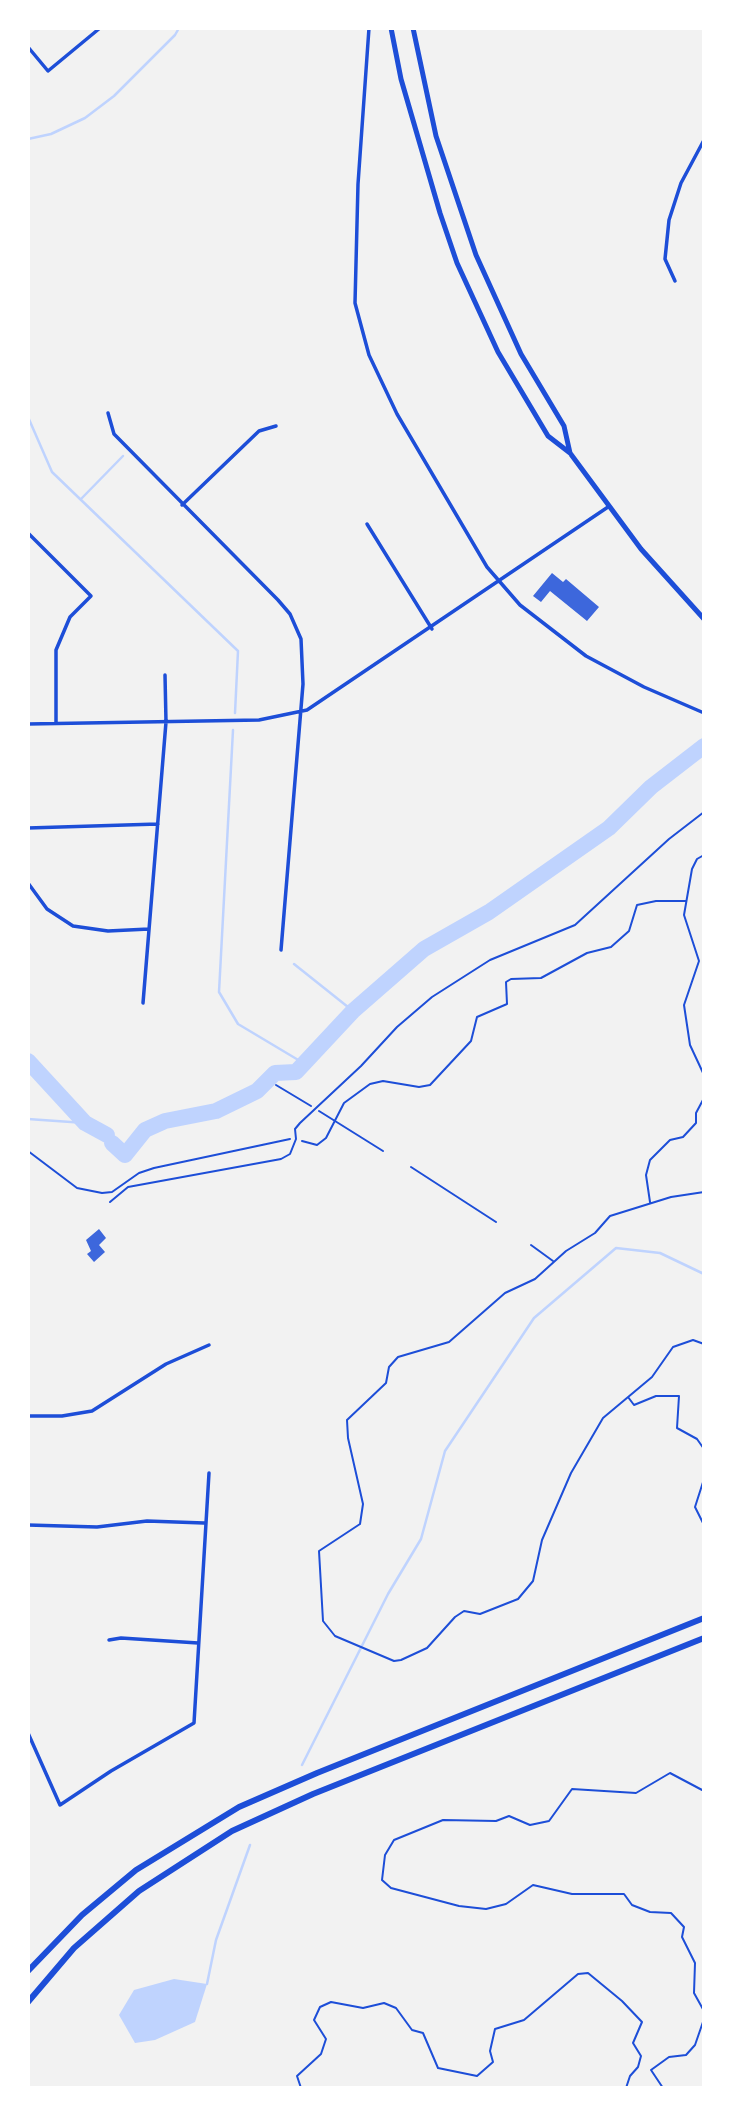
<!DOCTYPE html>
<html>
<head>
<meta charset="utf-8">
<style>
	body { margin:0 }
	#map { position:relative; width:732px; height:2116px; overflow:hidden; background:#f2f2f2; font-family:Overpass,sans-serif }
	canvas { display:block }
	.frame { position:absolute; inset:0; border:30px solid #fff; pointer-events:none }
</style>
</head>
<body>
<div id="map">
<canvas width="732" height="2116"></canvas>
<div class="frame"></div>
</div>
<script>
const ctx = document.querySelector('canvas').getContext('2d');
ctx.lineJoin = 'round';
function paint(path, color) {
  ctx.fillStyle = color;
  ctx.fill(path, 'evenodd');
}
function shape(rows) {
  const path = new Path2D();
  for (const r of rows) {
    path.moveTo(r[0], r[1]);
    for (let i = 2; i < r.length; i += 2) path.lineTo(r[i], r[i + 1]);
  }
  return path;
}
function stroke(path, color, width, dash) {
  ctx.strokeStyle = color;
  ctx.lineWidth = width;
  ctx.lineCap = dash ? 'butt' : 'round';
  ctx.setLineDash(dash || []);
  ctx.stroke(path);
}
paint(shape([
	[174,1979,207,1984,195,2022,155,2040,135,2043,119,2015,134,1990]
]), '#bfd3fe');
stroke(shape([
	[28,139,51,134,85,118,114,96,175,35,179,28],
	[28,417,52,472,238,651,235,713],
	[81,499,123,456],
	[233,730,219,992,238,1024,305,1064],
	[294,964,353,1011],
	[28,1119,85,1123],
	[302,1765,388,1594,421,1539,445,1451,534,1318,616,1248,660,1253,704,1274],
	[207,1984,216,1940,250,1845]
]), '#bfd3fe', 2.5);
stroke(shape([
	[28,1061,85,1123,107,1135],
	[112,1143,125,1155,145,1130,165,1121,216,1111,257,1091,275,1073,296,1072,353,1011,424,949,489,912,609,828,651,787,704,746]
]), '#bfd3fe', 16);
paint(shape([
	[552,573,563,582,566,579,599,607,587,621,550,591,541,602,533,596],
	[99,1229,106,1238,99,1245,105,1252,94,1262,87,1254,91,1251,86,1240]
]), '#3d67dc');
stroke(shape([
	[704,855,697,859,692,869,684,915,699,961,684,1005,690,1045,704,1075],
	[276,1085,311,1106],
	[319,1111,383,1151],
	[302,1141,317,1145,326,1138,344,1103,370,1084,383,1081,419,1087,430,1085,471,1041,477,1017,507,1004,506,982,511,979,541,978,587,953,611,947,629,931,637,905,656,901,686,901],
	[28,1151,77,1188,102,1193,112,1192,139,1173,154,1168,290,1139],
	[411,1167,496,1222],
	[704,1192,671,1197,610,1216,595,1233,566,1251,535,1279,505,1293,449,1342,398,1357,389,1367,386,1383,347,1420,348,1438,363,1504,360,1524,319,1551,323,1621,335,1636,394,1661,401,1660,427,1648,455,1617,464,1611,480,1614,518,1599,533,1581,542,1540,571,1473,603,1418,652,1377,673,1347,693,1340,704,1344],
	[650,1202,646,1175,650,1160,670,1140,683,1137,696,1123,696,1113,704,1098],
	[531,1245,553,1261],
	[628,1397,634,1405,656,1396,679,1396,677,1428,697,1439,704,1449],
	[704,1479,695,1507,704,1525],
	[704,1791,670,1773,636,1793,572,1789,549,1821,530,1825,509,1816,496,1821,443,1820,394,1840,385,1855,382,1880,391,1888,459,1906,486,1909,506,1904,533,1885,572,1894,624,1894,632,1905,650,1912,671,1913,684,1927,682,1937,695,1963,694,1993,704,2011],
	[301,2088,297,2076,321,2054,326,2039,314,2020,320,2007,331,2002,363,2008,384,2003,396,2008,412,2030,423,2033,438,2068,477,2076,493,2062,490,2051,495,2029,524,2020,578,1974,588,1973,622,2001,642,2022,633,2043,641,2056,638,2067,630,2076,626,2088],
	[663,2088,651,2070,669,2057,686,2055,695,2045,704,2019]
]), '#1d4ed8', 2);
stroke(shape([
	[110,1202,128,1187,281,1159,290,1154,296,1139,295,1129,300,1123,361,1066,397,1027,432,997,490,960,575,925,669,839,704,812]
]), '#1d4ed8', 2);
stroke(shape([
	[369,28,358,184,355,303,369,355,397,414,487,567,520,605,586,656,644,687,704,713],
	[28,47,48,71,100,28],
	[675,281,665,259,669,220,681,183,704,140],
	[108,413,114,434,278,600,290,614,301,639,303,684,281,950],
	[182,505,259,431,276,426],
	[367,524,432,629],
	[28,533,91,596,70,617,56,650,56,723],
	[28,724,259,720,307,710,608,507],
	[28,828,158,824],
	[28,883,47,909,73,926,108,931,149,929],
	[143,1003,166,722,165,675],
	[28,1416,62,1416,92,1411,166,1364,209,1345],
	[28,1525,97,1527,147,1521,204,1523],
	[109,1640,121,1638,198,1643],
	[28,1733,60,1805,111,1771,194,1723,209,1473]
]), '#1d4ed8', 3.5);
stroke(shape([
	[391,28,401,79,440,213,457,263,498,352,548,436,570,453,641,549,704,619],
	[413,28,436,136,476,255,521,354,564,426,570,453]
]), '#1d4ed8', 5);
stroke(shape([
	[28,1971,82,1915,136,1870,239,1807,317,1773,704,1618],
	[28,2002,74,1948,139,1891,232,1831,313,1794,704,1638]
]), '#1d4ed8', 6);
</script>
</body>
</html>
